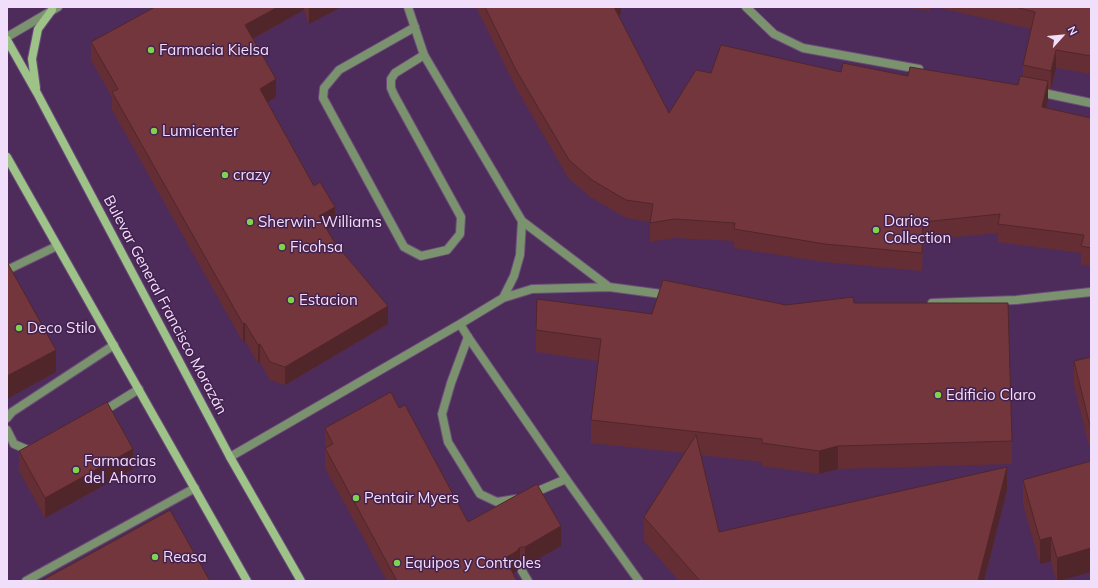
<!DOCTYPE html>
<html>
<head>
<meta charset="utf-8">
<style>
	body { margin:0 }
	#map { position:relative; width:1098px; height:588px; overflow:hidden; background:#4d2c5b; font-family:Mulish,sans-serif }
	canvas { display:block }
	.frame { position:absolute; inset:0; border:8px solid #f1defa; pointer-events:none }
	.north { position:absolute; left:1042px; top:16px; width:40px; height:40px; -webkit-text-stroke:3px #42214f; paint-order:stroke; rotate:63deg; font-size:11px; font-weight:700; line-height:16px; text-align:center; color:#f1defa }
	.north::after { content:''; display:block; margin:auto; width:14px; height:18px; background:#f1defa; clip-path:polygon(50% 0,100% 100%,50% 72%,0 100%) }
</style>
</head>
<body>
<div id="map">
<canvas width="1098" height="588"></canvas>
<div class="frame"></div>
<div class="north">N</div>
</div>
<script>
const ctx = document.querySelector('canvas').getContext('2d');
ctx.lineJoin = 'round';
function shape(rows) {
  const path = new Path2D();
  for (const r of rows) {
    path.moveTo(r[0], r[1]);
    for (let i = 2; i < r.length; i += 2) path.lineTo(r[i], r[i + 1]);
  }
  return path;
}
function stroke(path, color, width, dash) {
  ctx.strokeStyle = color;
  ctx.lineWidth = width;
  ctx.lineCap = dash ? 'butt' : 'round';
  ctx.setLineDash(dash || []);
  ctx.stroke(path);
}
function paint(path, color) {
  ctx.fillStyle = color;
  ctx.fill(path, 'evenodd');
}
function write(font, color, halo, rows, align = 'center') {
  ctx.font = font + ' Mulish,sans-serif';
  ctx.lineWidth = 3;
  ctx.setLineDash([]);
  ctx.textBaseline = 'middle';
  ctx.strokeStyle = halo;
  ctx.fillStyle = color;
  for (const [text, x, y, turn = 0] of rows) {
    ctx.save();
    ctx.translate(x, y);
    ctx.rotate((+turn || 0) * Math.PI / 180);
    ctx.textAlign = isNaN(turn) ? turn : align;
    if (halo) ctx.strokeText(text, 0, 0);
    ctx.fillText(text, 0, 0);
    ctx.restore();
  }
}
const service = shape([
	[415,27,339,70,324,88,323,98,404,247,421,256,447,250,460,234,461,217,394,95,391,88,391,79,395,73,424,55],
	[7,270,57,246],
	[468,337,451,383,442,414,448,442,480,494,497,502,516,499],
	[102,412,139,389],
	[7,418,12,412,114,345],
	[7,430,14,444,28,450,34,449],
	[531,494,566,479],
	[522,571,528,581]
]);
const minor = shape([
	[408,7,424,55,522,221,609,287,669,295],
	[746,7,774,34,803,48,919,69],
	[1039,92,1091,103],
	[503,298,514,276,520,255,522,221],
	[932,303,1016,300,1091,292],
	[460,324,468,337,566,479,639,581],
	[230,457,460,324,503,298,532,289,609,287],
	[26,581,195,488]
]);
const tertiary = shape([
	[7,37,58,7]
]);
const secondary = shape([
	[7,40,37,93,230,457,301,581],
	[36,88,32,59,38,29,52,10],
	[7,157,247,581]
]);
stroke(service, '#6b4c78', 10);
stroke(minor, '#6b4c78', 10);
stroke(tertiary, '#6b4c78', 10);
stroke(secondary, '#6b4c78', 10);
stroke(service, '#7b926e', 8);
stroke(minor, '#7b926e', 8);
stroke(tertiary, '#7b926e', 8);
stroke(secondary, '#9dc389', 8);
paint(shape([
	[155,7,341,7,309,24,304,10,253,39,276,97,267,102,335,225,327,229,335,243,388,324,285,385,270,380,260,362,258,363,245,341,243,342,112,110,112,97,91,60,91,42],
	[477,7,621,7,621,14,618,15,669,113,711,73,841,72,908,76,1018,85,1023,76,1023,65,1031,29,936,7,1091,7,1091,74,1056,68,1051,89,1048,89,1048,100,1046,108,1091,118,1091,266,1081,265,1081,253,998,242,998,233,923,240,922,271,825,262,734,248,734,241,674,238,650,242,650,222,626,218,592,198,569,179,516,88,477,9],
	[908,7,930,7,929,11],
	[854,303,1012,441,1012,464,838,469,819,474,762,466,762,462,701,455,719,532,1007,490,984,581,679,581,644,541,644,517,685,453,591,443,591,420,598,361,536,352,536,330,652,314,786,305],
	[1091,357,1091,454,1074,385,1074,361],
	[399,408,468,522,561,546,525,566,520,566,517,571,513,573,517,581,387,581,325,468,325,428],
	[19,451,133,469,45,518,19,471],
	[1091,461,1091,572,1059,581,1056,581,1051,561,1040,564,1023,504,1023,480]
]), '#642e34');
paint(shape([
	[278,7,304,7,304,10,245,43,245,25],
	[309,7,341,7,309,24],
	[611,7,621,7,621,14,611,19],
	[1056,50,1056,68,1051,89,1051,71],
	[276,79,276,97,260,107,260,89],
	[1048,81,1048,100,1042,125,1042,107],
	[335,207,335,225,319,234,319,216],
	[388,306,388,324,285,385,285,367],
	[245,323,245,341,243,342,243,324],
	[260,344,260,362,258,363,258,345],
	[56,350,56,372,7,399,7,376],
	[838,446,838,469,819,474,819,451],
	[133,449,133,469,45,518,45,498],
	[1007,467,1007,490,984,581,978,581],
	[561,526,561,546,525,566,525,547],
	[1051,537,1051,561,1040,564,1040,540],
	[520,547,520,566,517,571,505,578,505,558],
	[1091,548,1091,572,1059,581,1057,581,1057,558]
]), '#51262b');
const building = shape([
	[155,7,278,7,245,25,276,79,260,89,314,186,320,182,335,207,319,216,335,243,388,306,285,367,270,362,260,344,258,345,245,323,243,324,112,92,118,89,91,42,155,7],
	[485,7,614,7,669,113,696,70,711,73,721,45,841,72,843,63,908,76,910,67,1018,85,1020,76,1048,81,1042,107,1091,118,1091,248,1081,246,1084,235,998,224,1000,214,923,222,922,253,825,244,734,229,735,223,674,219,650,223,653,204,626,200,592,180,569,160,516,70,485,7],
	[1015,7,1091,7,1091,56,1056,50,1051,71,1023,65,1035,12,1015,7],
	[7,262,56,350,7,376,7,262],
	[663,280,786,305,853,297,854,303,1008,303,1012,441,838,446,819,451,762,443,762,439,591,420,601,339,536,330,537,299,652,314,663,280],
	[1091,357,1091,430,1074,361,1091,357],
	[391,392,399,408,405,405,468,522,537,484,561,526,525,547,520,547,517,551,505,558,517,581,397,581,325,448,333,444,325,428,391,392],
	[107,402,133,449,45,498,19,451,107,402],
	[696,435,719,532,1007,467,978,581,700,581,644,517,696,435],
	[1091,461,1091,548,1057,558,1051,537,1040,540,1023,480,1091,461],
	[170,510,210,581,41,581,170,510]
]);
paint(building, '#74363d');
stroke(building, '#51262b', 1);
for (const [x, y, r, color] of [
	[151,50,4,"#82d04f"],
	[154,131,4,"#82d04f"],
	[225,175,4,"#82d04f"],
	[250,222,4,"#82d04f"],
	[876,230,4,"#82d04f"],
	[282,247,4,"#82d04f"],
	[291,300,4,"#82d04f"],
	[19,328,4,"#82d04f"],
	[938,395,4,"#82d04f"],
	[76,470,4,"#82d04f"],
	[356,498,4,"#82d04f"],
	[155,557,4,"#82d04f"],
	[397,563,4,"#82d04f"]
]) {
  const dot = new Path2D();
  dot.arc(x, y, r, 0, 2 * Math.PI);
  ctx.fillStyle = color;
  ctx.fill(dot);
  stroke(dot, '#42214f', 1.5);
}
write('15px', '#f1defa', '#42214f', [
	["Farmacia Kielsa",159,50],
	["Lumicenter",162,131],
	["crazy",233,175],
	["Darios",884,221],
	["Collection",884,238],
	["Sherwin-Williams",258,222],
	["Ficohsa",290,247],
	["Estacion",299,300],
	["Deco Stilo",27,328],
	["Edificio Claro",946,395],
	["Farmacias",84,461],
	["del Ahorro",84,478],
	["Pentair Myers",364,498],
	["Reasa",163,557],
	["Equipos y Controles",405,563]
], 'left');
write('15px', '#f1defa', '#42214f', [
	["Bulevar General Francisco Morazán",165,305,62]
]);
</script>
</body>
</html>
